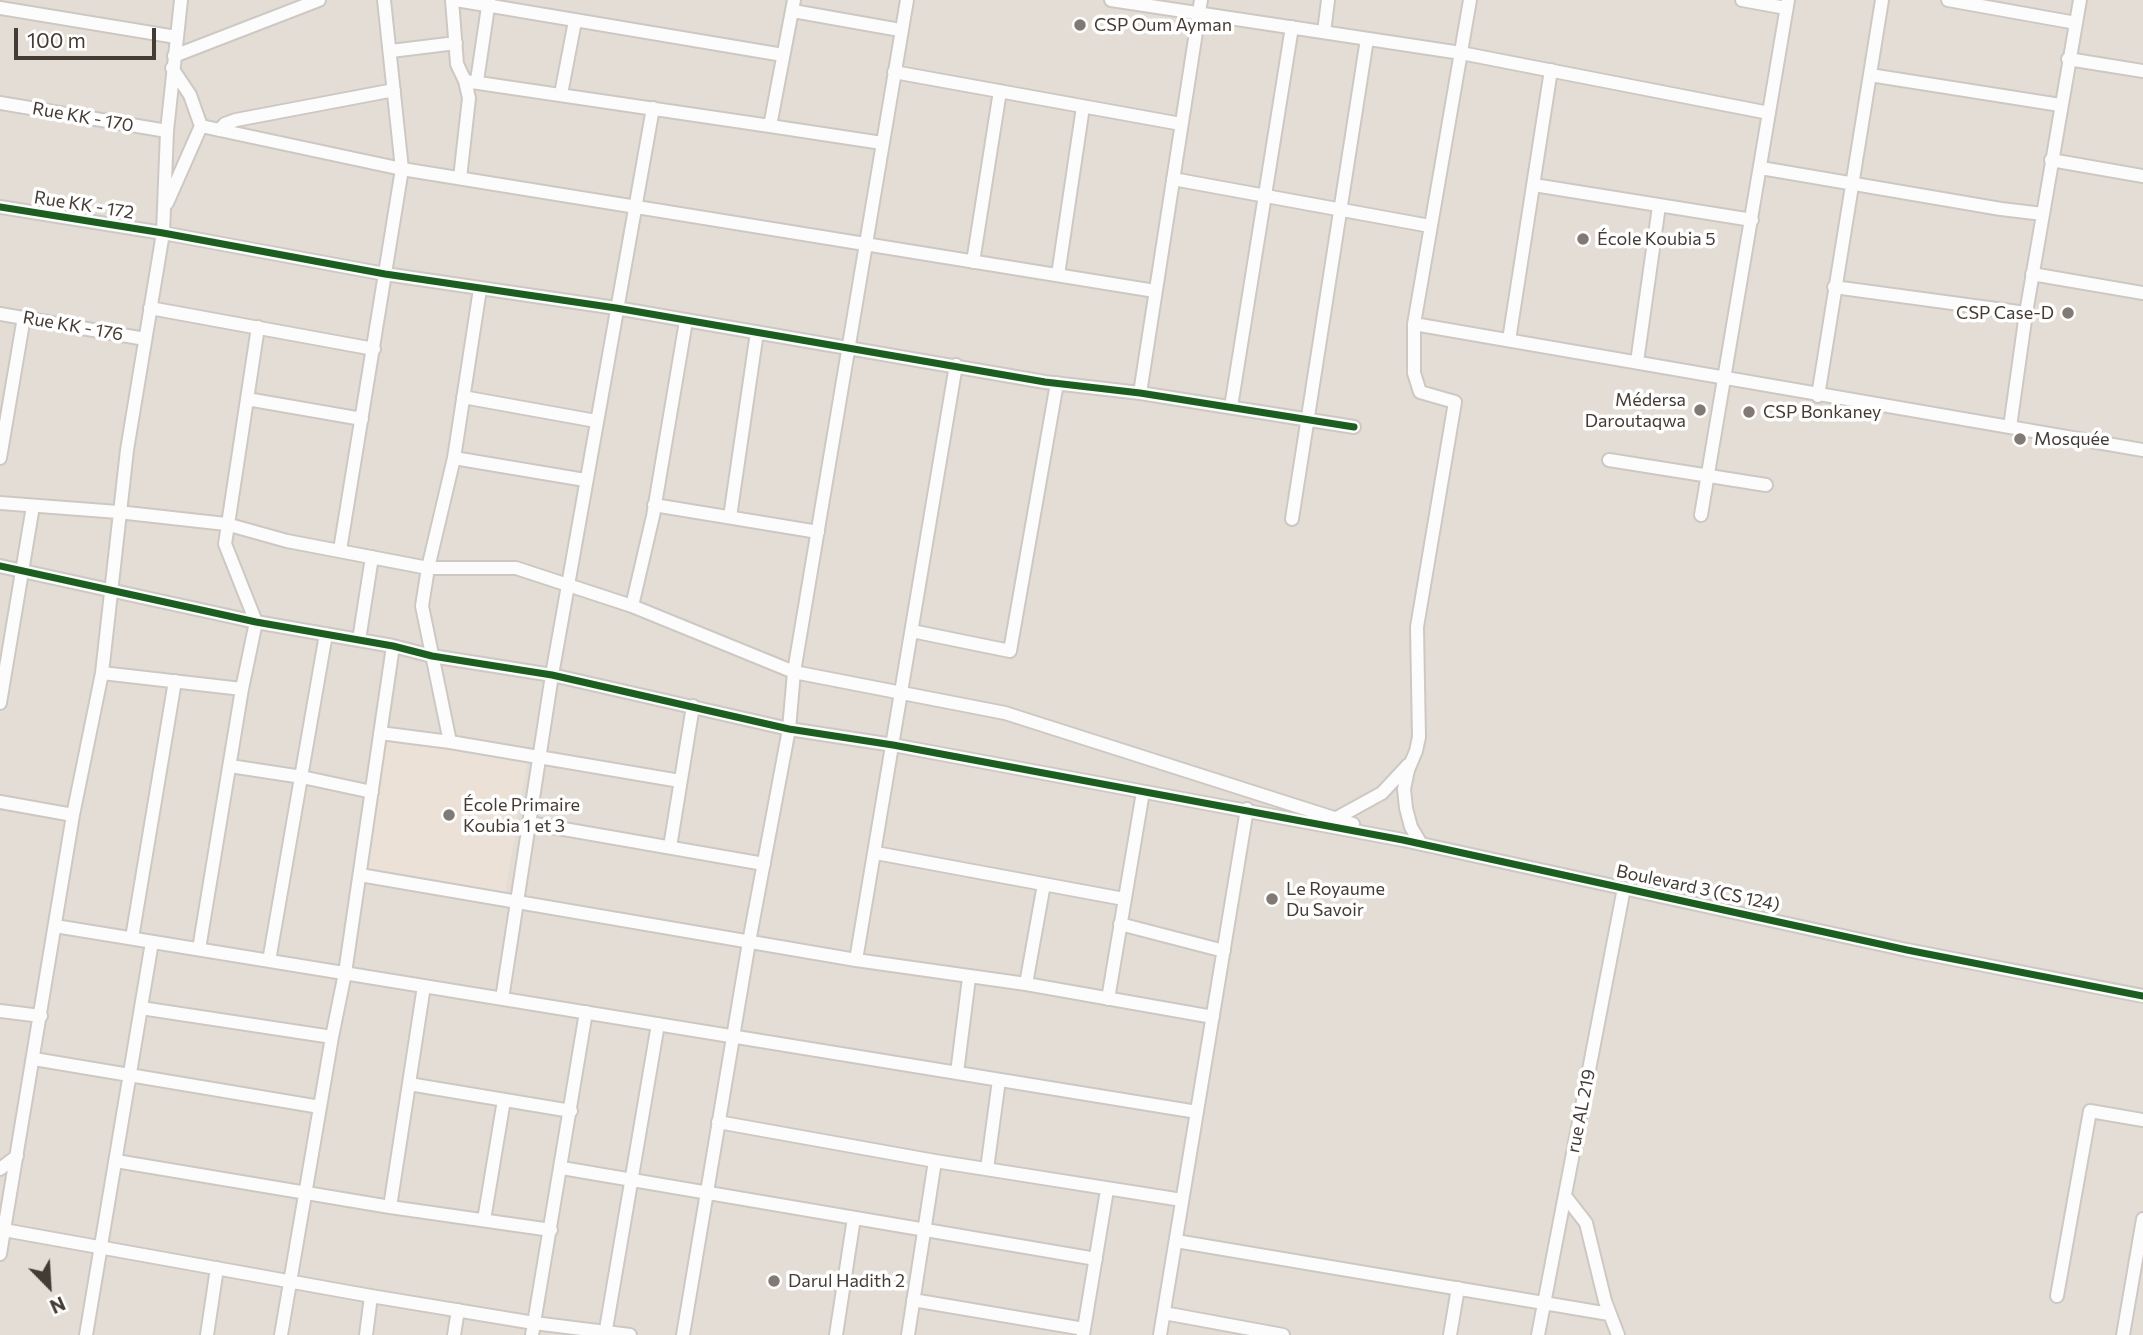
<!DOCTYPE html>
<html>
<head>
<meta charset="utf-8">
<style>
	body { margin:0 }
	#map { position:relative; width:2143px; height:1335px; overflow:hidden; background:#f0ece8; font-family:Commissioner,sans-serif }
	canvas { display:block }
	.north { position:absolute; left:14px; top:1251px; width:70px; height:70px; -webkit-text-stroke:5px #fff; paint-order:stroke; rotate:156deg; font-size:19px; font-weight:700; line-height:28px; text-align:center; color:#453b35 }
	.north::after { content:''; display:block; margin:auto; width:24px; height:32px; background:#453b35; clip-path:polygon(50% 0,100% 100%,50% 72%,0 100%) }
	.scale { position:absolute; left:14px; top:28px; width:142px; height:32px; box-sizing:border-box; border:4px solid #453b35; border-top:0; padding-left:9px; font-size:21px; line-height:24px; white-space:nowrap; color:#453b35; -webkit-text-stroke:5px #fff; paint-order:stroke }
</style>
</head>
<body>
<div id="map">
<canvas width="2143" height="1335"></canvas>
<div class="north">N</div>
<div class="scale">100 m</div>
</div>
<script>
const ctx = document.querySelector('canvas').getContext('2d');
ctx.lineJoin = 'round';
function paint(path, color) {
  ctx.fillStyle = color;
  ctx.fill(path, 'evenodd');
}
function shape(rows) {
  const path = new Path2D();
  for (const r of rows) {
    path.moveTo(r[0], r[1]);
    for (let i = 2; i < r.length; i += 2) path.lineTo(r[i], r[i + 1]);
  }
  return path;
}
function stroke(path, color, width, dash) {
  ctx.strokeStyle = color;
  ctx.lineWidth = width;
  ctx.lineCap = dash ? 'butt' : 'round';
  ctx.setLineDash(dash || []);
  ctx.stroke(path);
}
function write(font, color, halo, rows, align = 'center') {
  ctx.font = font + ' Commissioner,sans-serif';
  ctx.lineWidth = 7;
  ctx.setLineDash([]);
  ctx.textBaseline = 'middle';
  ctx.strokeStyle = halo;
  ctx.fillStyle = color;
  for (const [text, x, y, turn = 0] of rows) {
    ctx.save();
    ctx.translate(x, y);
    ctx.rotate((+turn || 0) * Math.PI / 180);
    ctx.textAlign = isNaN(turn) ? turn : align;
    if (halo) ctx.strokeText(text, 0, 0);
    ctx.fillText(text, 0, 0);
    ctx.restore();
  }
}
paint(shape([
	[0,0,2143,0,2143,1335,0,1335]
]), '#e4ddd5');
paint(shape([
	[388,736,528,760,505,892,365,868]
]), '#ebe1d7');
const minor = shape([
	[452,0,457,64,465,81,469,98,460,178],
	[456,0,783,55],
	[794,0,770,126,882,143],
	[1111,0,1461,53,1769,113],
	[1742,0,1786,8],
	[1948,0,2076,23],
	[0,8,176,37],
	[793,11,900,30],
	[1324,32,1328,0],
	[391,51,456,43],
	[174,56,319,0],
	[2068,59,2143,71],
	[172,68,190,95,201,126,402,169,1155,291],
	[894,72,1181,124],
	[1870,75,2060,105],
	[465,81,770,126],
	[477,81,489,0],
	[561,94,575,21],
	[0,103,167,131],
	[219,130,225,124,236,120,394,90],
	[2051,160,2143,176],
	[1761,168,2001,209,2043,214],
	[1173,179,1430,226],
	[1534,185,1752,220],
	[167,203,201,126],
	[0,207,163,233,385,274,616,308,1045,382,1140,393,1354,427],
	[973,262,1000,91],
	[2032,274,2143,293],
	[1058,275,1083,107],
	[1834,287,2026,313],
	[150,308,374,349],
	[0,314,145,339],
	[1414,324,2143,450],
	[1509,340,1551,70],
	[1637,362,1659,206],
	[1140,393,1201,0],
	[1818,396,1882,0],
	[463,397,596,421],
	[247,399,362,419],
	[1231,407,1292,27],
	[2010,427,2026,313,2080,0],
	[0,458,24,317],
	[454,458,585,480],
	[1609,460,1766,485],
	[0,503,118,512,226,524,287,541,428,568,516,568,632,606,794,672,1005,713,1353,824],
	[654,505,818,532],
	[1701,515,1788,0],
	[730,517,757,332],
	[1292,519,1367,39],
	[340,550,402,169,384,0],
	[0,566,256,622,393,646,432,656,552,675,789,729,893,745,1403,840,1907,950,2143,996],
	[632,606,653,516,686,321],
	[912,631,1010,651,1057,383],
	[359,640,372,557],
	[102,673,242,689],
	[0,703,33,506],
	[380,733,450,742,680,781],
	[450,742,422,606,428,568,454,458,480,289],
	[230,766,302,777,372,792],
	[0,802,73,815],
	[1333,820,1382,793,1408,765],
	[529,823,764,864],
	[1421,844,1411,827,1406,808,1404,789,1408,770,1416,751,1419,737,1417,627,1455,402,1420,392,1414,373,1414,324,1470,0],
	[670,847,693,706],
	[876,853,1124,899],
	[360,875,856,960,1026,984,1213,1017],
	[1120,924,1224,951],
	[55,926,1197,1112],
	[132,938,175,681],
	[199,949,242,689,256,622,225,544,258,327],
	[856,960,956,365],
	[269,961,326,634],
	[1026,984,1044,884],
	[502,999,552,675,653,108],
	[1108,999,1143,792],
	[141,1008,332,1037],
	[0,1011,41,1016],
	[34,1059,320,1107],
	[957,1073,969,978],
	[409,1084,571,1111],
	[718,1122,935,1161,1182,1200],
	[116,1161,390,1207,551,1230],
	[562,1168,1096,1259],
	[0,1169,17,1156],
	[987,1169,999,1080],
	[1565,1196,1586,1223,1605,1301,1618,1335],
	[390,1207,424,986],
	[484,1220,504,1100],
	[4,1230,371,1296,534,1323,630,1335],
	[1176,1241,1609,1314],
	[0,1254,73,815,102,673,127,450,163,233,167,131,181,0],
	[2057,1296,2090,1111,2143,1120],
	[913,1300,1084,1329],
	[1164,1313,1283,1335],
	[86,1335,152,942],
	[207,1335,217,1268],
	[281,1335,332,1037,345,973,393,646],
	[366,1335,371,1296],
	[454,1335,458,1310],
	[532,1335,586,1012],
	[605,1335,658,1024],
	[683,1335,749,942,789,729,794,672,907,0],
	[836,1335,854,1218],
	[908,1335,935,1161],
	[1083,1335,1107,1190],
	[1160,1335,1247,809],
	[1450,1335,1458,1288],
	[1538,1335,1624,888],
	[2123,1335,2143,1219]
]);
stroke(minor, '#ccc8c4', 16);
stroke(minor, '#fdfcfc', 12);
stroke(shape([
	[0,207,163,233,385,274,616,308,1045,382,1140,393,1354,427],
	[0,566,256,622,393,646,432,656,552,675,789,729,893,745,1403,840,1907,950,2143,996]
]), '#1b5e20', 7);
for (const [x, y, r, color] of [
	[1080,25,7,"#817974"],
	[1583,239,7,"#817974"],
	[2068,313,7,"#817974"],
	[1700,410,7,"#817974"],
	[1749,412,7,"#817974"],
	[2020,439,7,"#817974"],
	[449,815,7,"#817974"],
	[1272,899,7,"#817974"],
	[774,1281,7,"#817974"]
]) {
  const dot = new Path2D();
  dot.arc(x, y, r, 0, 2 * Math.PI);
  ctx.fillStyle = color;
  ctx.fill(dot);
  stroke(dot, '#fff', 2.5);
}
write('18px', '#453b35', '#fff', [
	["CSP Oum Ayman",1094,25],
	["École Koubia 5",1597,239],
	["CSP Case-D",2054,313,"right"],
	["Médersa",1686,400,"right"],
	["Daroutaqwa",1686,421,"right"],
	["CSP Bonkaney",1763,412],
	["Mosquée",2034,439],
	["École Primaire",463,805],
	["Koubia 1 et 3",463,826],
	["Le Royaume",1286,889],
	["Du Savoir",1286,910],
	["Darul Hadith 2",788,1281]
], 'left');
write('18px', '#453b35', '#fff', [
	["Rue KK - 170",83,117,10],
	["Rue KK - 172",84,205,9],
	["Rue KK - 176",73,326,10],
	["Boulevard 3 (CS 124)",1698,888,12],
	["rue AL 219",1581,1111,-79]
]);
</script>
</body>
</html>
